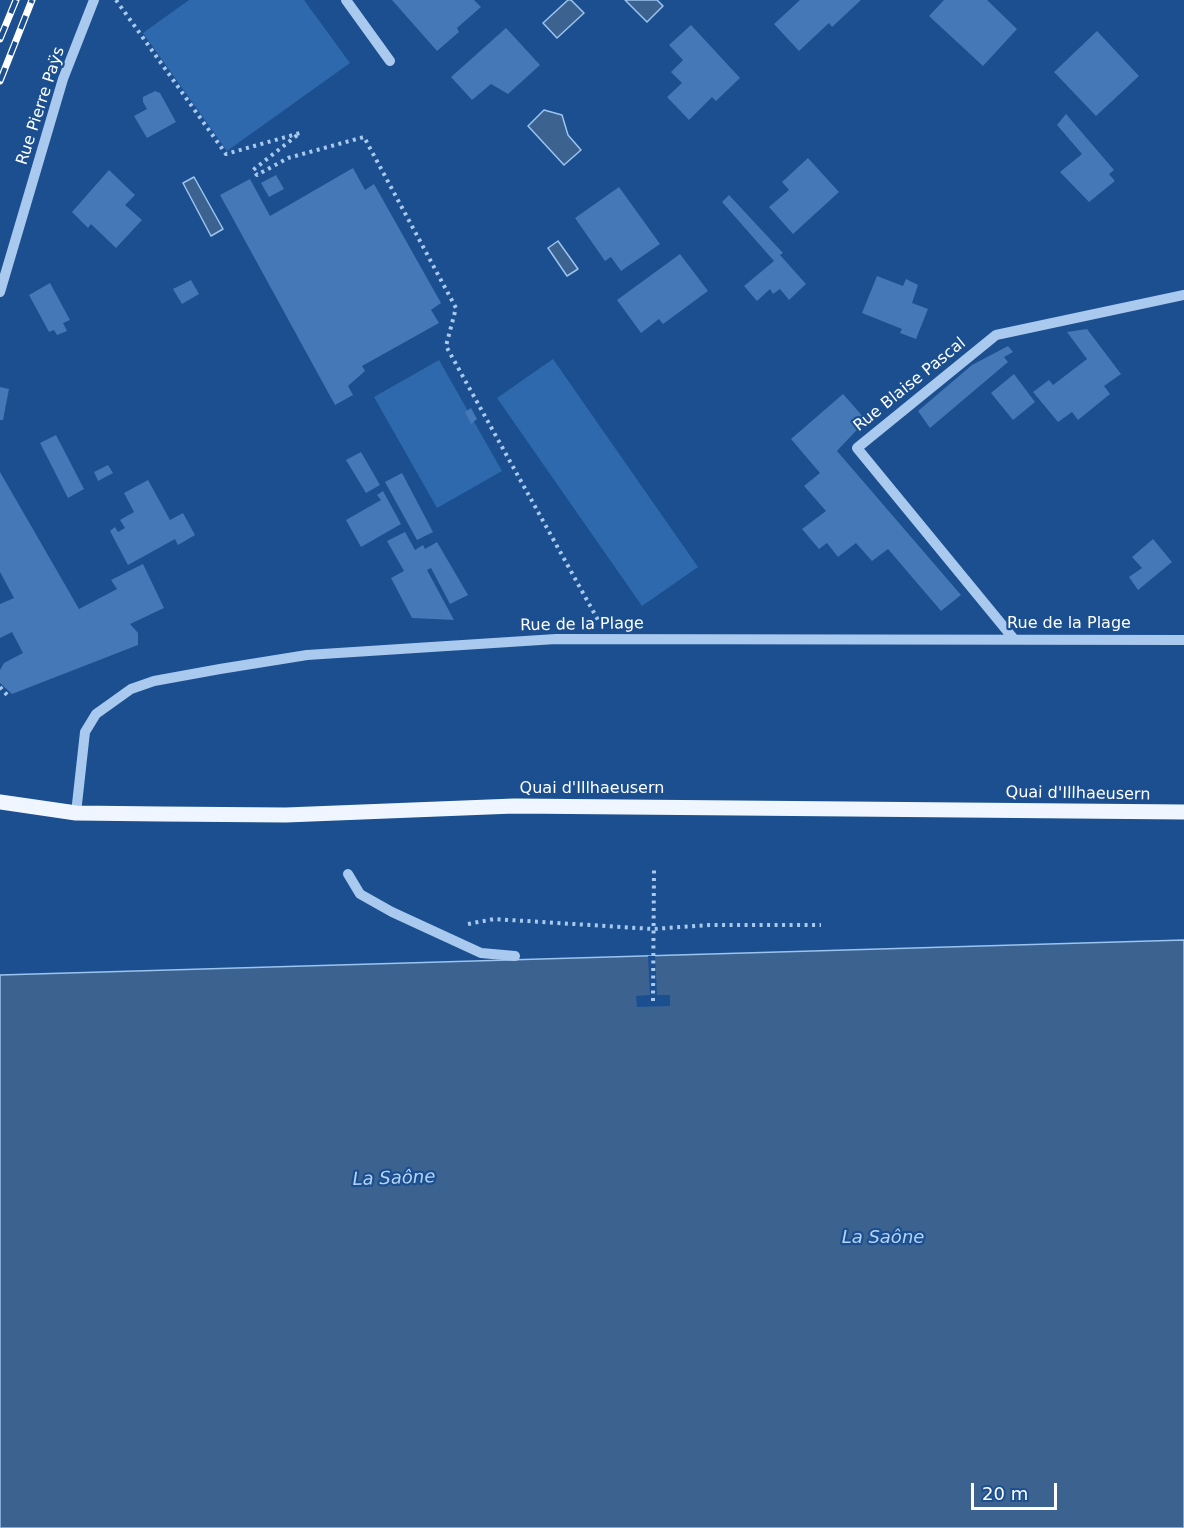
<!DOCTYPE html>
<html>
<head>
<meta charset="utf-8">
<style>
	body { margin:0 }
	#map { position:relative; width:1184px; height:1528px; overflow:hidden; background:#1b4f8f; font-family:"DejaVu Sans",sans-serif }
	canvas { display:block }
	.scale { position:absolute; left:971px; top:1483px; width:86px; height:27px; box-sizing:border-box; border:3px solid #fff; border-top:0; padding-left:8px; font-size:18px; line-height:21px; white-space:nowrap; color:#fff; -webkit-text-stroke:4px #1b4f8f; paint-order:stroke }
</style>
</head>
<body>
<div id="map">
<canvas width="1184" height="1528"></canvas>
<div class="scale">20 m</div>
</div>
<script>
const ctx = document.querySelector('canvas').getContext('2d');
ctx.lineJoin = 'round';
function paint(path, color) {
  ctx.fillStyle = color;
  ctx.fill(path, 'evenodd');
}
function shape(rows) {
  const path = new Path2D();
  for (const r of rows) {
    path.moveTo(r[0], r[1]);
    for (let i = 2; i < r.length; i += 2) path.lineTo(r[i], r[i + 1]);
  }
  return path;
}
function stroke(path, color, width, dash) {
  ctx.strokeStyle = color;
  ctx.lineWidth = width;
  ctx.lineCap = dash ? 'butt' : 'round';
  ctx.setLineDash(dash || []);
  ctx.stroke(path);
}
function write(font, color, halo, rows, align = 'center') {
  ctx.font = font + ' "DejaVu Sans",sans-serif';
  ctx.lineWidth = 4.5;
  ctx.setLineDash([]);
  ctx.textBaseline = 'middle';
  ctx.strokeStyle = halo;
  ctx.fillStyle = color;
  for (const [text, x, y, turn = 0] of rows) {
    ctx.save();
    ctx.translate(x, y);
    ctx.rotate((+turn || 0) * Math.PI / 180);
    ctx.textAlign = isNaN(turn) ? turn : align;
    if (halo) ctx.strokeText(text, 0, 0);
    ctx.fillText(text, 0, 0);
    ctx.restore();
  }
}
paint(shape([
	[189,0,304,0,350,63,227,151,143,33],
	[553,359,698,567,642,606,497,398],
	[439,360,502,471,437,508,374,397]
]), '#2e69ad');
const water = shape([
	[568,0,571,0,584,13,557,38,543,23,568,0],
	[625,0,657,0,663,6,647,22,625,0],
	[544,110,562,115,568,135,581,150,564,165,528,126,544,110],
	[194,177,223,229,211,236,183,183,194,177],
	[558,241,578,269,567,276,548,248,558,241],
	[1184,940,1184,1528,0,1528,0,975,1184,940]
]);
paint(water, '#3c6290');
stroke(water, '#9cc4f0', 1.5);
paint(shape([
	[655,955,657,995,670,995,670,1006,637,1007,636,996,650,995,648,956]
]), '#1b4f8f');
paint(shape([
	[392,0,474,0,481,7,457,28,459,32,437,51],
	[800,0,861,0,832,27,829,23,799,51,774,24],
	[944,0,987,0,1017,29,983,66,929,16],
	[691,25,740,78,716,101,712,97,689,120,667,97,682,83,671,72,683,60,669,45],
	[506,28,540,65,508,94,491,84,472,100,451,77],
	[1097,31,1139,76,1096,116,1054,72],
	[155,91,160,93,176,122,147,138,134,116,147,109,143,102,143,97],
	[1066,114,1114,170,1109,174,1115,181,1089,202,1060,172,1082,154,1057,125],
	[808,158,839,192,793,234,769,207,789,190,782,182],
	[353,168,365,190,374,184,441,303,431,310,439,323,362,366,365,371,348,386,353,395,335,405,220,195,250,179,270,216],
	[109,170,135,195,125,205,142,220,116,248,91,224,88,228,72,212],
	[276,175,284,189,269,197,261,183],
	[619,187,660,244,621,271,611,257,605,261,575,218],
	[729,195,783,253,780,255,806,284,789,300,780,289,773,294,770,289,757,301,744,286,774,261,722,202],
	[680,254,708,291,663,324,659,319,641,333,617,300],
	[877,276,903,286,906,279,918,285,912,303,928,309,916,339,900,333,902,329,862,313],
	[191,280,199,294,182,304,173,289],
	[50,283,70,320,63,323,67,331,57,335,54,330,49,332,29,295],
	[1087,329,1121,374,1104,386,1110,394,1078,420,1072,412,1058,422,1033,392,1049,380,1053,385,1087,359,1067,332],
	[1008,346,1013,352,1004,357,1008,362,930,428,918,411,972,365],
	[1014,374,1035,402,1013,420,991,393],
	[0,387,9,389,3,420,0,420],
	[843,394,866,420,837,451,961,595,941,611,888,549,872,561,856,543,838,557,827,543,819,549,802,529,826,511,804,486,820,473,791,439],
	[471,408,477,419,471,424,465,412],
	[56,435,84,489,68,498,40,443],
	[361,452,380,485,366,493,346,460],
	[108,465,113,473,98,481,94,472],
	[0,472,79,609,117,589,111,580,143,564,164,608,130,624,138,633,138,645,12,694,0,683,0,670,4,663,23,653,12,632,0,638,0,604,14,598,0,572],
	[402,473,433,532,417,540,385,482],
	[148,480,170,520,183,513,195,535,178,545,175,539,128,565,110,531,115,527,118,532,125,528,120,520,134,512,124,493],
	[383,491,401,524,361,547,346,520,381,500,377,495],
	[405,532,415,550,423,545,425,549,437,542,468,595,450,604,431,568,427,570,454,620,412,618,391,578,404,571,387,541],
	[1153,539,1172,562,1138,590,1129,577,1142,568,1132,557]
]), '#4478b7');
stroke(shape([
	[116,0,226,154,300,133,253,170,257,175,288,158,364,137,456,308,446,346,598,620],
	[0,687,8,696],
	[468,924,494,919,653,929,709,925,821,925],
	[653,1001,654,870]
]), '#a9c9ee', 4, [3, 4.5]);
stroke(shape([
	[346,0,390,61],
	[0,292,63,79,94,0],
	[1013,638,857,448,996,335,1184,295],
	[76,813,85,732,96,714,131,689,154,681,220,669,307,655,556,639,1184,640],
	[348,874,360,894,392,912,481,953,515,956]
]), '#a9c9ee', 10);
stroke(shape([
	[0,802,76,813,161,814,286,815,514,806,1184,812]
]), '#f0f6ff', 15);
const rail = shape([
	[0,39,16,0],
	[0,81,32,0]
]);
stroke(rail, '#fff', 7);
stroke(rail, '#1b4f8f', 4.5, [14]);
write('16px', '#fff', '#1b4f8f', [
	["Rue Pierre Paÿs",41,106,-72],
	["Rue Blaise Pascal",910,385,-39],
	["Rue de la Plage",1069,624],
	["Rue de la Plage",582,625,-1],
	["Quai d'Illhaeusern",592,789],
	["Quai d'Illhaeusern",1078,794,1]
]);
write('italic 18px', '#b5d3f5', '#1b4f8f', [
	["La Saône",394,1179,-2],
	["La Saône",883,1238]
]);
</script>
</body>
</html>
